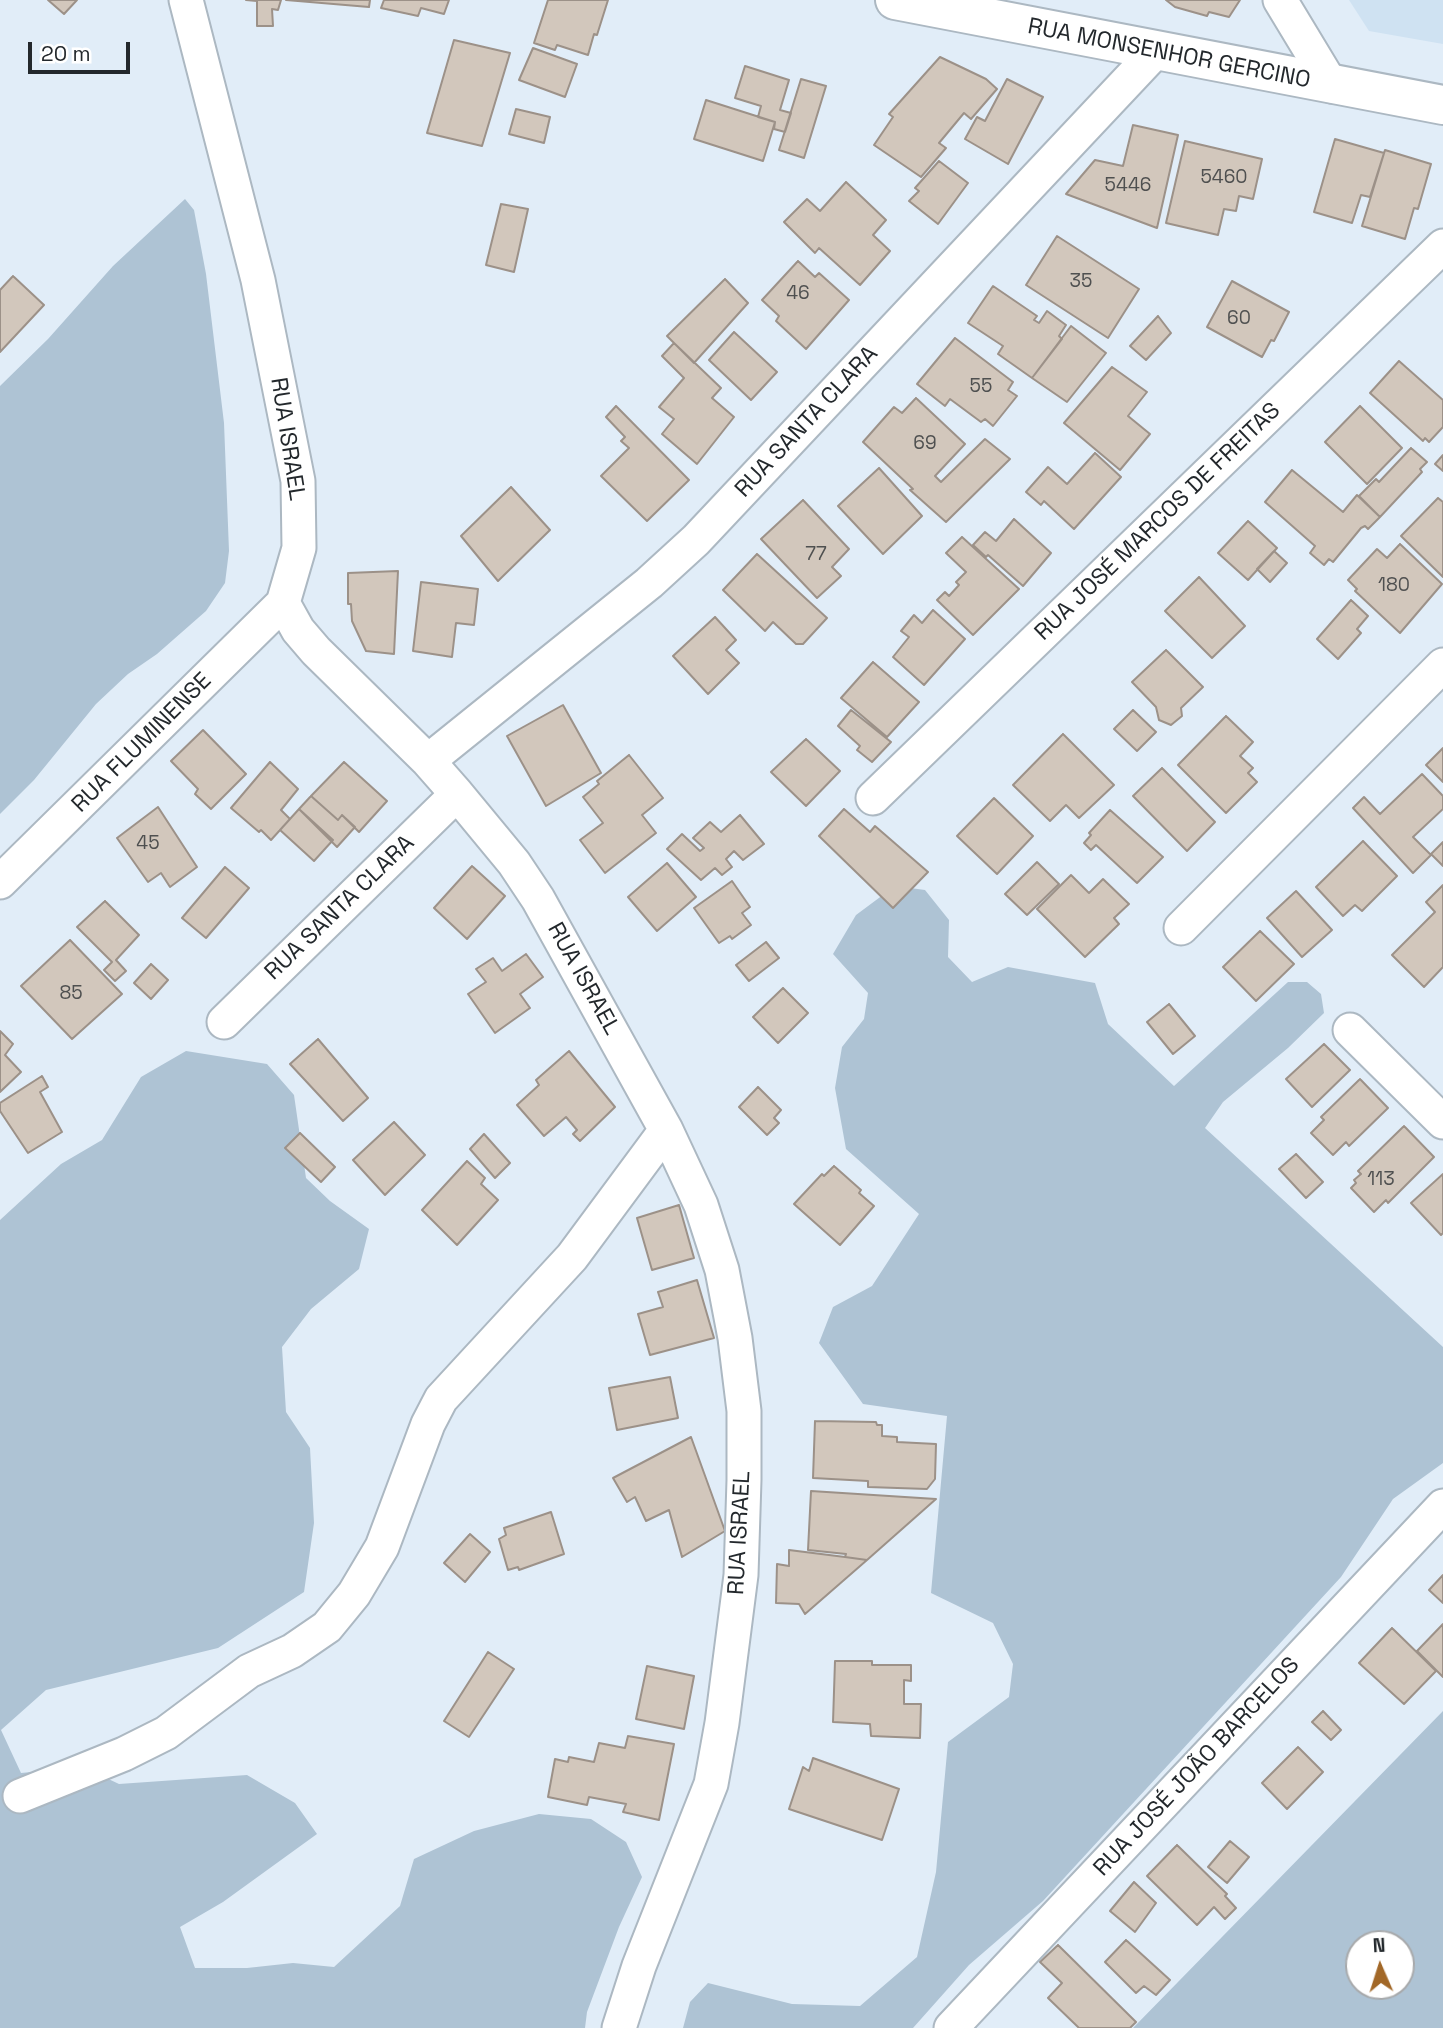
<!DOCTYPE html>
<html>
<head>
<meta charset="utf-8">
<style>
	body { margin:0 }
	#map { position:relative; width:1443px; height:2028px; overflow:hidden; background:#e1edf8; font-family:"Space Grotesk",sans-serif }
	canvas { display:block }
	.north { position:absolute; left:1345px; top:1930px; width:70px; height:70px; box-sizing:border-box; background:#fff; border:2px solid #a7a9ab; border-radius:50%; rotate:357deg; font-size:19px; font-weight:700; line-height:28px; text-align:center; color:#23282c }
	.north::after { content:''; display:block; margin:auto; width:24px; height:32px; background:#a26828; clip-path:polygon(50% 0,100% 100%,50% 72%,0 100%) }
	.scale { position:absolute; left:28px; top:42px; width:102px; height:32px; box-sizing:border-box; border:4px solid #23282c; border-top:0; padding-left:9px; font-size:21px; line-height:24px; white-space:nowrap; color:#23282c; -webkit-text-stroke:5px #fff; paint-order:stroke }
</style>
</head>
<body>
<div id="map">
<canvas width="1443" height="2028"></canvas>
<div class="north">N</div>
<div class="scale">20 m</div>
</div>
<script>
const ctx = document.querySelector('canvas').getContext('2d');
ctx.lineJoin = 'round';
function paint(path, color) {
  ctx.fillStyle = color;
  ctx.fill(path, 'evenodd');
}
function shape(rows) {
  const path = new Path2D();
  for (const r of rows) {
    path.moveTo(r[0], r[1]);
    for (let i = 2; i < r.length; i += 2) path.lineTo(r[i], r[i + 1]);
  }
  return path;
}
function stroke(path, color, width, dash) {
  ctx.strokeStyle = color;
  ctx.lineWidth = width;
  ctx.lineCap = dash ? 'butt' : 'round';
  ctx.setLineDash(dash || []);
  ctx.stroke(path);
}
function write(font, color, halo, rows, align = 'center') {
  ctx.font = font + ' "Space Grotesk",sans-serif';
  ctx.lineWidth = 5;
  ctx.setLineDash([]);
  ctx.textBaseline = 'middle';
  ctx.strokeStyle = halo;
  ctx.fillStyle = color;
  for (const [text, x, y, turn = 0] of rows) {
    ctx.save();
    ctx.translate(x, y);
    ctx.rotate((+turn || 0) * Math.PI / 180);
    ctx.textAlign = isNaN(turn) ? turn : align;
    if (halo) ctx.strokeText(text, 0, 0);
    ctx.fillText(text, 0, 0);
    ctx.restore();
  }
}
paint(shape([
	[1349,0,1443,0,1443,44,1369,31]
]), '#cfe2f2');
paint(shape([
	[185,199,194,210,206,274,224,423,229,551,225,583,206,611,157,654,128,674,96,704,34,780,0,814,0,386,48,339,113,266],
	[895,886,925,890,949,920,948,957,972,982,1008,967,1095,983,1108,1024,1174,1086,1288,982,1307,982,1321,994,1324,1013,1288,1048,1223,1102,1205,1128,1443,1347,1443,1463,1393,1499,1341,1577,1043,1901,969,1965,913,2028,683,2028,690,2002,708,1983,792,2004,860,2006,917,1957,936,1872,948,1742,1009,1697,1013,1664,993,1623,931,1593,947,1416,863,1404,819,1343,833,1307,872,1286,919,1214,846,1149,835,1088,842,1047,864,1019,868,993,833,954,856,915],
	[186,1051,267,1064,294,1095,306,1178,330,1201,369,1229,359,1269,311,1309,282,1347,286,1412,310,1448,314,1523,304,1592,218,1648,46,1690,1,1730,21,1773,83,1767,119,1784,247,1775,295,1803,317,1834,223,1902,180,1927,195,1968,247,1968,293,1963,334,1967,400,1906,414,1859,474,1831,539,1814,591,1819,626,1842,642,1877,619,1927,587,2012,585,2028,0,2028,0,1220,61,1164,102,1140,141,1077],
	[1443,1711,1443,2028,1133,2028],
	[1359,1944,1401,1944,1401,1986,1359,1986]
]), '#aec3d4');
const building = shape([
	[48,0,77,0,64,14,48,0],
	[246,0,281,0,278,10,272,9,273,26,257,26,257,1,246,0],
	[286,0,370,0,369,7,286,0],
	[384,0,449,0,444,14,421,8,418,16,381,8,384,0],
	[548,0,608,0,597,35,594,34,588,55,557,45,555,50,534,43,548,0],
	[1166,0,1240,0,1229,17,1209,12,1207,16,1175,7,1166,0],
	[454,40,510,53,482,146,427,133,454,40],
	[533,48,577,64,565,97,519,80,533,48],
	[940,57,986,79,997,89,971,119,964,113,939,143,946,148,921,177,874,145,893,117,889,114,940,57],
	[745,66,789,80,780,110,791,113,785,132,774,129,775,122,758,117,761,106,735,98,745,66],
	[801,79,826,86,804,158,779,150,801,79],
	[1007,79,1043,97,1008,164,965,139,977,117,985,121,1007,79],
	[706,100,775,122,763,161,694,139,706,100],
	[516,109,550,117,544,143,509,134,516,109],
	[1133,125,1178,135,1157,228,1066,194,1095,160,1123,166,1133,125],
	[1335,139,1384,153,1370,197,1361,195,1352,223,1314,212,1335,139],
	[1185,141,1262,159,1253,199,1239,196,1236,211,1224,209,1218,235,1166,223,1185,141],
	[1385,150,1431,164,1418,209,1414,208,1405,239,1362,226,1385,150],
	[939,161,968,183,938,224,909,201,919,191,915,188,939,161],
	[846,182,886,220,873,235,890,251,860,285,819,248,815,253,784,222,807,199,820,211,846,182],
	[501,204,528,209,514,272,486,265,501,204],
	[1057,236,1139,289,1108,338,1026,285,1057,236],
	[798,261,815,277,819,273,849,300,806,349,776,321,779,316,762,300,798,261],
	[13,276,44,305,0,352,0,290,13,276],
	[725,279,748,303,694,363,667,336,725,279],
	[1232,281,1289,312,1274,341,1271,340,1262,357,1207,327,1232,281],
	[993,286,1037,316,1034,320,1039,323,1047,311,1066,325,1059,336,1062,339,1032,378,998,354,1003,346,968,323,993,286],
	[1158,316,1171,333,1146,360,1130,346,1158,316],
	[1071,326,1106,353,1067,402,1032,378,1071,326],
	[734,332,777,372,751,400,709,360,734,332],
	[955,338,1013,382,1008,390,1017,396,993,426,985,419,981,422,950,399,945,406,917,384,955,338],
	[674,343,721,388,712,398,734,417,697,464,662,434,674,419,659,407,684,378,662,356,674,343],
	[1399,361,1443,400,1443,427,1429,442,1425,438,1423,441,1370,393,1399,361],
	[1112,367,1147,392,1128,416,1150,434,1120,470,1064,423,1112,367],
	[916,398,965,444,935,476,941,482,985,439,1010,459,946,522,910,490,913,489,863,442,894,407,902,413,916,398],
	[616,406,689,480,647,521,601,476,629,448,621,441,625,437,606,417,616,406],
	[1360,406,1402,448,1367,484,1325,442,1360,406],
	[1411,448,1427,462,1420,469,1422,472,1380,517,1359,496,1376,479,1379,482,1411,448],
	[1095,453,1121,477,1074,529,1044,501,1041,505,1026,492,1048,467,1067,484,1095,453],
	[1443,455,1443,471,1435,464,1443,455],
	[879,468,922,516,883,554,838,506,879,468],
	[1292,470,1343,512,1357,495,1380,517,1368,529,1365,526,1361,528,1333,562,1329,559,1324,565,1310,553,1315,546,1265,502,1292,470],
	[511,487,550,530,498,581,461,536,511,487],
	[1438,498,1443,502,1443,577,1401,536,1438,498],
	[803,500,849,549,832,567,841,576,817,598,761,539,803,500],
	[1014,519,1051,553,1023,586,988,555,986,557,973,545,985,532,996,541,1014,519],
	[1248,521,1277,548,1248,580,1218,553,1248,521],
	[962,537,1019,589,973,635,937,600,945,592,949,596,959,585,956,582,966,572,946,553,962,537],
	[1400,544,1442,584,1400,633,1355,591,1357,589,1348,580,1377,549,1387,558,1400,544],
	[1274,551,1287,563,1270,582,1257,569,1274,551],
	[757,554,827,618,803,644,796,644,773,622,765,631,723,590,757,554],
	[398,571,394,654,366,651,352,621,351,604,348,604,348,573,398,571],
	[1199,577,1245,626,1212,658,1165,611,1199,577],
	[421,582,478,589,474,625,456,623,452,657,413,651,421,582],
	[1351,600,1368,616,1357,629,1361,633,1338,659,1317,639,1351,600],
	[933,610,965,639,924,685,893,657,909,637,901,631,914,615,922,623,933,610],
	[715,617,736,640,726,650,739,663,708,694,673,656,715,617],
	[1166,650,1203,687,1181,708,1182,716,1171,725,1159,720,1156,707,1132,682,1166,650],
	[873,662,919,702,887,737,841,698,873,662],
	[563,705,601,773,546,806,507,736,563,705],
	[851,710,891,742,872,762,857,750,860,746,838,726,851,710],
	[1133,710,1156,732,1137,751,1114,729,1133,710],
	[1226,716,1253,742,1240,756,1253,768,1248,773,1257,782,1226,813,1178,765,1226,716],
	[203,730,246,774,211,809,195,794,198,789,171,761,203,730],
	[1063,734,1114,785,1079,818,1066,805,1050,821,1013,785,1063,734],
	[806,739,840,771,806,806,771,772,806,739],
	[1443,748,1443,782,1426,765,1443,748],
	[629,755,663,798,642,815,656,833,605,873,580,840,603,823,583,797,599,784,597,781,629,755],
	[270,762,298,789,281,810,290,819,271,840,261,830,259,832,231,808,270,762],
	[344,762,387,801,359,832,342,815,338,820,311,796,344,762],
	[1162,768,1215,822,1187,851,1133,796,1162,768],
	[1422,774,1443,796,1443,809,1413,837,1431,855,1413,873,1353,808,1364,797,1380,814,1422,774],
	[311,796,338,820,342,815,355,827,337,847,299,809,311,796],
	[994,798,1033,836,997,874,957,836,994,798],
	[158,807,197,867,170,887,161,873,148,882,117,838,158,807],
	[299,809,333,840,314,861,280,830,299,809],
	[844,809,870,832,875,826,928,872,893,908,819,836,844,809],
	[1110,810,1163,857,1137,883,1096,845,1091,850,1084,843,1091,835,1089,833,1110,810],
	[740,815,764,844,743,860,734,851,726,859,732,867,722,875,715,868,701,880,667,849,682,834,700,851,704,848,693,838,710,822,721,832,740,815],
	[1363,841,1397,876,1362,911,1355,905,1343,916,1316,887,1363,841],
	[1443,842,1443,866,1431,854,1443,842],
	[1037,862,1059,884,1027,915,1005,894,1037,862],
	[667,863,696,897,657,931,628,897,667,863],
	[472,866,505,896,467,939,434,908,472,866],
	[225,867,249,888,206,938,182,918,225,867],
	[1071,875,1089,893,1103,879,1129,904,1114,918,1119,924,1085,957,1037,909,1071,875],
	[732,881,750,907,742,913,751,925,732,939,730,936,719,943,694,908,732,881],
	[1443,885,1443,967,1424,987,1392,955,1435,912,1426,902,1443,885],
	[1296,891,1332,930,1302,957,1267,918,1296,891],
	[105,901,139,935,116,960,126,971,115,981,104,970,112,962,77,927,105,901],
	[1260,931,1294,964,1256,1001,1223,967,1260,931],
	[70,940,122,994,72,1039,21,986,70,940],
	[766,942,779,958,749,981,736,965,766,942],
	[526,954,543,977,520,994,530,1008,495,1033,468,994,486,982,476,969,493,958,502,971,526,954],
	[151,964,168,980,151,999,134,983,151,964],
	[783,988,808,1013,778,1043,753,1017,783,988],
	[1169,1004,1195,1036,1173,1054,1147,1022,1169,1004],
	[0,1031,13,1044,5,1055,21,1072,0,1092,0,1031],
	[318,1039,368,1098,343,1121,290,1064,318,1039],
	[1324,1044,1350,1070,1312,1107,1286,1079,1324,1044],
	[569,1051,615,1107,580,1141,573,1134,577,1130,566,1117,544,1136,517,1105,539,1085,536,1080,569,1051],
	[42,1076,48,1087,40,1092,62,1132,28,1153,0,1111,0,1103,42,1076],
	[1360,1079,1388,1108,1349,1146,1346,1142,1333,1155,1311,1133,1324,1120,1321,1117,1360,1079],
	[758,1087,781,1110,774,1118,779,1123,767,1135,739,1107,758,1087],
	[394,1122,425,1155,385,1195,353,1160,394,1122],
	[1404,1126,1434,1157,1388,1203,1386,1200,1374,1212,1351,1188,1356,1183,1354,1180,1361,1174,1358,1171,1404,1126],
	[300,1133,335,1167,321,1182,285,1148,300,1133],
	[484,1134,510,1163,495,1178,470,1149,484,1134],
	[1296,1154,1323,1182,1306,1198,1279,1169,1296,1154],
	[467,1161,485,1178,481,1184,498,1200,457,1245,422,1210,467,1161],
	[834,1166,861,1190,859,1193,874,1206,840,1245,794,1204,822,1174,824,1176,834,1166],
	[1443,1174,1443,1233,1441,1235,1411,1203,1443,1174],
	[679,1205,694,1258,652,1270,637,1218,679,1205],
	[697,1280,714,1338,650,1355,638,1314,663,1307,658,1292,697,1280],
	[670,1377,678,1418,617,1430,609,1388,670,1377],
	[815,1421,876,1422,877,1425,882,1425,882,1436,897,1437,897,1442,936,1444,935,1479,927,1489,868,1487,868,1481,813,1478,815,1421],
	[691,1437,725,1531,682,1557,669,1510,646,1521,635,1497,627,1502,613,1478,691,1437],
	[811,1491,936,1499,867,1560,845,1557,846,1554,808,1550,811,1491],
	[551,1512,564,1554,519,1570,518,1567,508,1570,499,1539,506,1535,504,1528,551,1512],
	[470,1534,490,1552,465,1582,444,1563,470,1534],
	[789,1550,845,1557,867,1560,805,1614,799,1604,776,1603,777,1564,789,1566,789,1550],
	[1443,1575,1443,1603,1429,1590,1443,1575],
	[1443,1624,1443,1677,1417,1651,1443,1624],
	[1392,1628,1436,1671,1404,1704,1359,1663,1392,1628],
	[488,1652,514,1669,469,1737,444,1721,488,1652],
	[835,1661,872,1661,872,1665,911,1665,911,1681,904,1680,904,1704,921,1704,920,1738,871,1736,870,1724,833,1722,835,1661],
	[647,1666,694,1676,684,1729,636,1719,647,1666],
	[1323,1711,1341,1730,1331,1740,1312,1722,1323,1711],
	[628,1736,674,1744,659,1820,623,1812,626,1804,589,1797,587,1805,548,1797,555,1759,568,1762,569,1757,594,1762,599,1743,625,1748,628,1736],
	[1298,1747,1323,1772,1287,1809,1262,1783,1298,1747],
	[813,1758,899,1789,882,1840,789,1809,803,1767,809,1771,813,1758],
	[1230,1841,1249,1857,1227,1883,1208,1867,1230,1841],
	[1177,1845,1227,1894,1225,1896,1236,1908,1225,1919,1214,1907,1197,1925,1147,1876,1177,1845],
	[1134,1882,1156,1903,1135,1932,1110,1911,1134,1882],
	[1126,1940,1170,1980,1156,1995,1144,1986,1136,1993,1105,1962,1126,1940],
	[1058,1945,1136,2022,1130,2028,1079,2028,1048,1998,1062,1983,1040,1962,1058,1945]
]);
paint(building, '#d2c7bc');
stroke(building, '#9c9188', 2);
const street = shape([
	[186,0,258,280,298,481,299,548,283,603,298,630,316,651,428,761,457,794,514,863,538,899,666,1130,701,1205,722,1270,735,1338,744,1411,744,1480,741,1575,722,1723,711,1784,639,1966,619,2028],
	[1280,0,1332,86],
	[428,761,649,583,696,540,1156,51],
	[873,798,1443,246],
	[0,882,283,603],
	[1181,928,1443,665],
	[224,1022,457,794],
	[1350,1030,1443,1122],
	[20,1796,124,1754,166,1733,249,1671,292,1651,327,1627,354,1594,382,1547,428,1424,441,1399,572,1257,666,1130],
	[951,2028,1443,1506]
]);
const primary = shape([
	[895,0,1443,105]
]);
stroke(street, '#acb8c2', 37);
stroke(primary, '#acb8c2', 42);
stroke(street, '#fff', 33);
stroke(primary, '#fff', 38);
write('19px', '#4f5050', null, [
	["5460",1224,178],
	["5446",1128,186],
	["35",1081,282],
	["46",798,294],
	["60",1239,319],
	["55",981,387],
	["69",925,444],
	["77",816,555],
	["180",1394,586],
	["45",148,844],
	["85",71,994],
	["113",1381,1180]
]);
write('23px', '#23282c', '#fff', [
	["RUA MONSENHOR GERCINO",1169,54,11],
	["RUA SANTA CLARA",807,422,-47],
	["RUA ISRAEL",287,439,81],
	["RUA JOSÉ MARCOS DE FREITAS",1158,522,-44],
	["RUA FLUMINENSE",142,743,-45],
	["RUA SANTA CLARA",340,908,-44],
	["RUA ISRAEL",583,979,61],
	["RUA ISRAEL",740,1533,-87],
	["RUA JOSÉ JOÃO BARCELOS",1197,1767,-47]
]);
</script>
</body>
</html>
